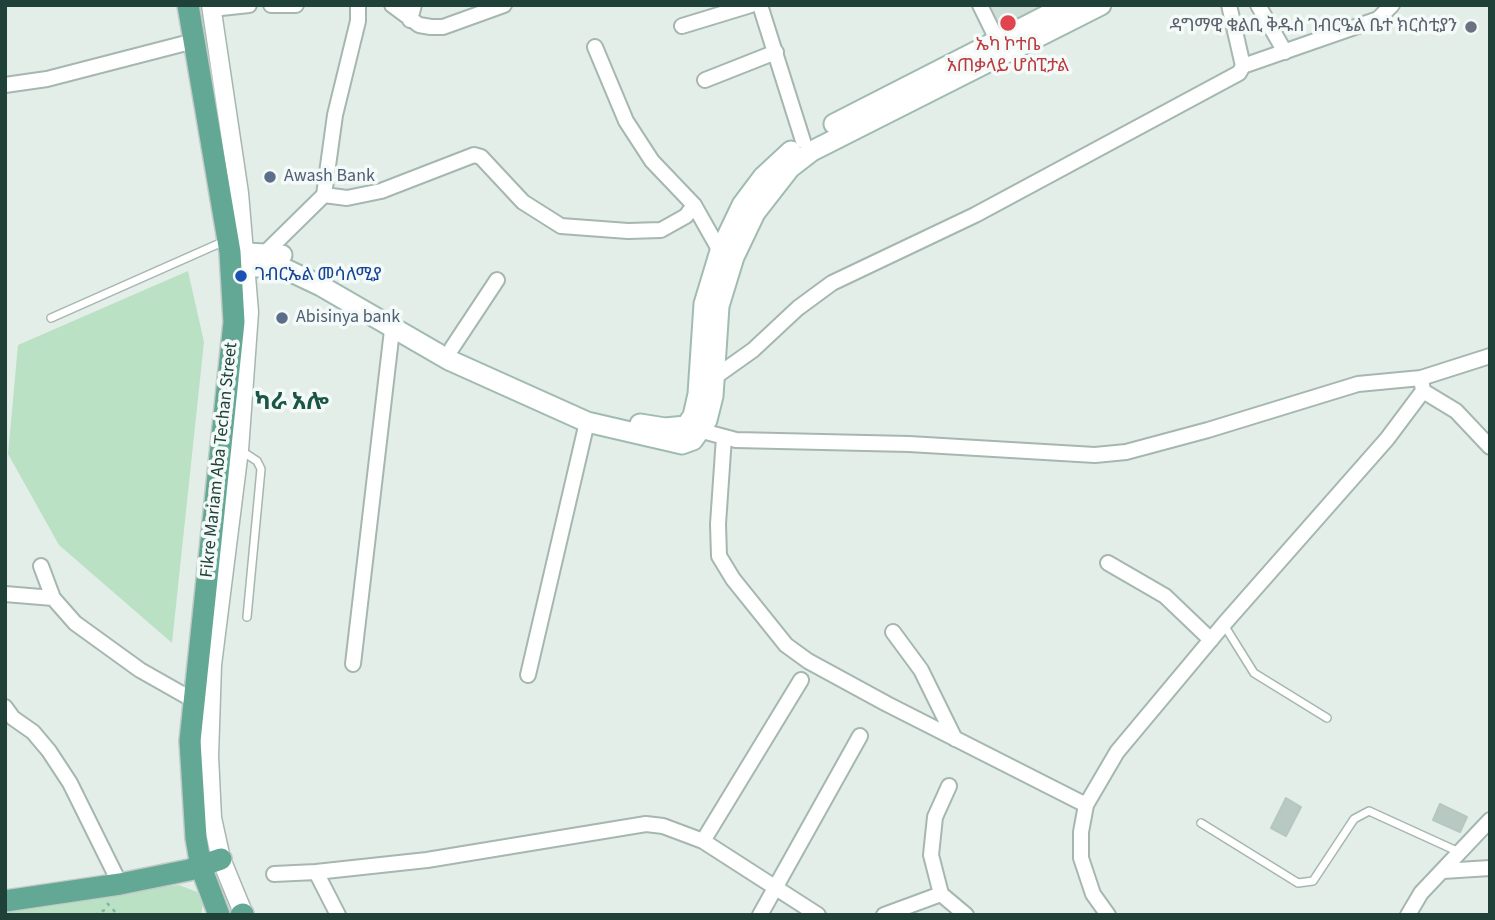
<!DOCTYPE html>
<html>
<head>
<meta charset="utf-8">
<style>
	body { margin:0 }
	#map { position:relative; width:1495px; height:920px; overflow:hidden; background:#e3eee9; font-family:"Source Sans 3",sans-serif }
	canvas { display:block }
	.frame { position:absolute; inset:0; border:7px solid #204138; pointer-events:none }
</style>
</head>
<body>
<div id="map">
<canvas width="1495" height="920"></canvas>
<div class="frame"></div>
</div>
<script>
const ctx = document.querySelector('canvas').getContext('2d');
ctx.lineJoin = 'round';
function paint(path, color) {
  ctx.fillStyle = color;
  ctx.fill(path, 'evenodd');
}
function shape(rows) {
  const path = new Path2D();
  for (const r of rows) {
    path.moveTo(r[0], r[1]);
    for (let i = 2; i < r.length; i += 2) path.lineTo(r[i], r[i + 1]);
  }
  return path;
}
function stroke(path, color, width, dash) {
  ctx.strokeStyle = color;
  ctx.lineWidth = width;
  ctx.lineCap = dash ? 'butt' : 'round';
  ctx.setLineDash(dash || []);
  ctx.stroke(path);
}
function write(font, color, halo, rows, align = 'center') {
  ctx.font = font + ' "Source Sans 3","Noto Sans Ethiopic",sans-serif';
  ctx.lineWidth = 7;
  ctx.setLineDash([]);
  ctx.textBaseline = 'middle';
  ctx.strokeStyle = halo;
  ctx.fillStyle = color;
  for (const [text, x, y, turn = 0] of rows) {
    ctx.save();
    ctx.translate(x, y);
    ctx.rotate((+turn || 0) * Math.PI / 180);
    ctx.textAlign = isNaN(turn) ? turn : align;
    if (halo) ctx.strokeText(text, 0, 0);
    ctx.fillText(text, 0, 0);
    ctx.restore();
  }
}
paint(shape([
	[990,5,1053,5,1003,31]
]), '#d0ded8');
paint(shape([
	[188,271,204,342,172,643,59,545,8,454,18,345],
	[179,885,197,892,203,904,201,915,5,915,5,908]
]), '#bae1c4');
const building = shape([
	[1286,798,1301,807,1286,836,1271,828,1286,798],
	[1440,804,1467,817,1460,832,1433,820,1440,804]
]);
paint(building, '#b7c9c2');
stroke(building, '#b4c8c0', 2);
const service = shape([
	[51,318,227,240],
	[240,450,257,461,261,469,247,617],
	[1224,625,1254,673,1327,718],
	[1201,823,1298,883,1313,881,1354,819,1369,811,1459,852]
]);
const minor = shape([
	[271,5,296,5],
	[358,5,358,21,335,115,324,195,347,198,381,191,474,155,481,157,523,202,561,226,628,231,661,230,686,216,694,205],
	[392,5,419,25,431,27,443,27,504,5],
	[760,5,803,141],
	[980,5,1001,48],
	[1258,5,1285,52],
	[212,9,249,5],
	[410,20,414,5],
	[682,26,751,5],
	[595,47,626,121,652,161,694,205,720,251],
	[1243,66,1378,19,1392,5],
	[705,80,776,52],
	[5,85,47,79,194,41],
	[266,252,324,195],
	[452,348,497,280],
	[715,377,753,350,798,308,832,283,975,215,1239,73,1243,66,1229,5],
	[1423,391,1456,411,1490,447],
	[691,428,736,440,909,444,1095,455,1126,452,1208,430,1358,384,1421,378,1490,356],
	[724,437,718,524,719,556,733,579,786,645,808,661,887,704,1086,805],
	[1108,563,1165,596,1211,640],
	[41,566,53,598,75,623,140,670,193,700],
	[5,594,53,598],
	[893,632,921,670,955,739],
	[353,664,392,330],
	[528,675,587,422],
	[5,707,13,718,33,732,49,751,70,783,120,884],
	[949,786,935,817,931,855,941,894,966,915],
	[703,841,818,915],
	[1443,871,1490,868],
	[316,872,427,860,646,824,663,826,703,841,801,680],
	[274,874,316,872,338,915],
	[760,915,860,736],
	[884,915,941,894],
	[1108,915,1093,894,1081,858,1081,832,1086,805,1117,752,1224,624,1387,439,1423,391,1421,378],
	[1408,915,1421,893,1490,820]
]);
const tertiary = shape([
	[211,5,239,193,249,312,239,450,212,665,209,756,212,818,221,859,244,915]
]);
const secondary = shape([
	[834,124,1067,5],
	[230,252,282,255],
	[231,268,279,266,321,286,449,360,587,422,682,444,693,440,707,420,713,396,719,306,734,257,755,213,790,168,812,151,1101,5],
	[640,424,665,428,686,426,693,416,698,394,704,304,720,251,742,205,763,177,791,151]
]);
const primary = shape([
	[188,5,230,252,234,322,190,741,196,838,201,867,219,915],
	[5,901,120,884,189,870,221,859],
	[241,915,243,914]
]);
stroke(service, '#a5b7b0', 10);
stroke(minor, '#a5b7b0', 18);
stroke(tertiary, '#a5b7b0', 21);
stroke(secondary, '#a0bbb1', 23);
stroke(primary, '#c1cac7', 24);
stroke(shape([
	[107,903,118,915],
	[94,915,109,908]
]), '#80b5a3', 2.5, [3.5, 5]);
stroke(service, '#fff', 7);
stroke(minor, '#fff', 14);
stroke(tertiary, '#fff', 18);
stroke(secondary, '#fff', 19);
stroke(primary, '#63a895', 21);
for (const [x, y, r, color] of [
	[1008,23,9,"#e0444e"],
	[1471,27,7,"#6b7280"],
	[270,177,7,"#5c6f8a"],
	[241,276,7,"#1a4fb4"],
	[282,318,7,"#5c6f8a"]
]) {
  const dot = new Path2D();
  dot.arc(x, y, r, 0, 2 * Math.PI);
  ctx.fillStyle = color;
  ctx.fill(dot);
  stroke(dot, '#f4faf7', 2.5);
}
write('18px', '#5b616d', '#f4faf7', [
	["ዳግማዊ ቁልቢ ቅዱስ ገብርዔል ቤተ ክርስቲያን",1457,27]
], 'right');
write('18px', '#be3a42', '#f4faf7', [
	["ኤካ ኮተቤ",1008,46],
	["አጠቃላይ ሆስፒታል",1008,67]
]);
write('18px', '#4e5e75', '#f4faf7', [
	["Awash Bank",284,177],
	["Abisinya bank",296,318]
], 'left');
write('18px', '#164399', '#f4faf7', [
	["ገብርኤል መሳለሚያ",255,276]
], 'left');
write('18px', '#204138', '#f4faf7', [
	["Fikre Mariam Aba Techan Street",220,460,-84]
]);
write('bold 24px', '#1a5546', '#f4faf7', [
	["ካራ አሎ",292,404]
]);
</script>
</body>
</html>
